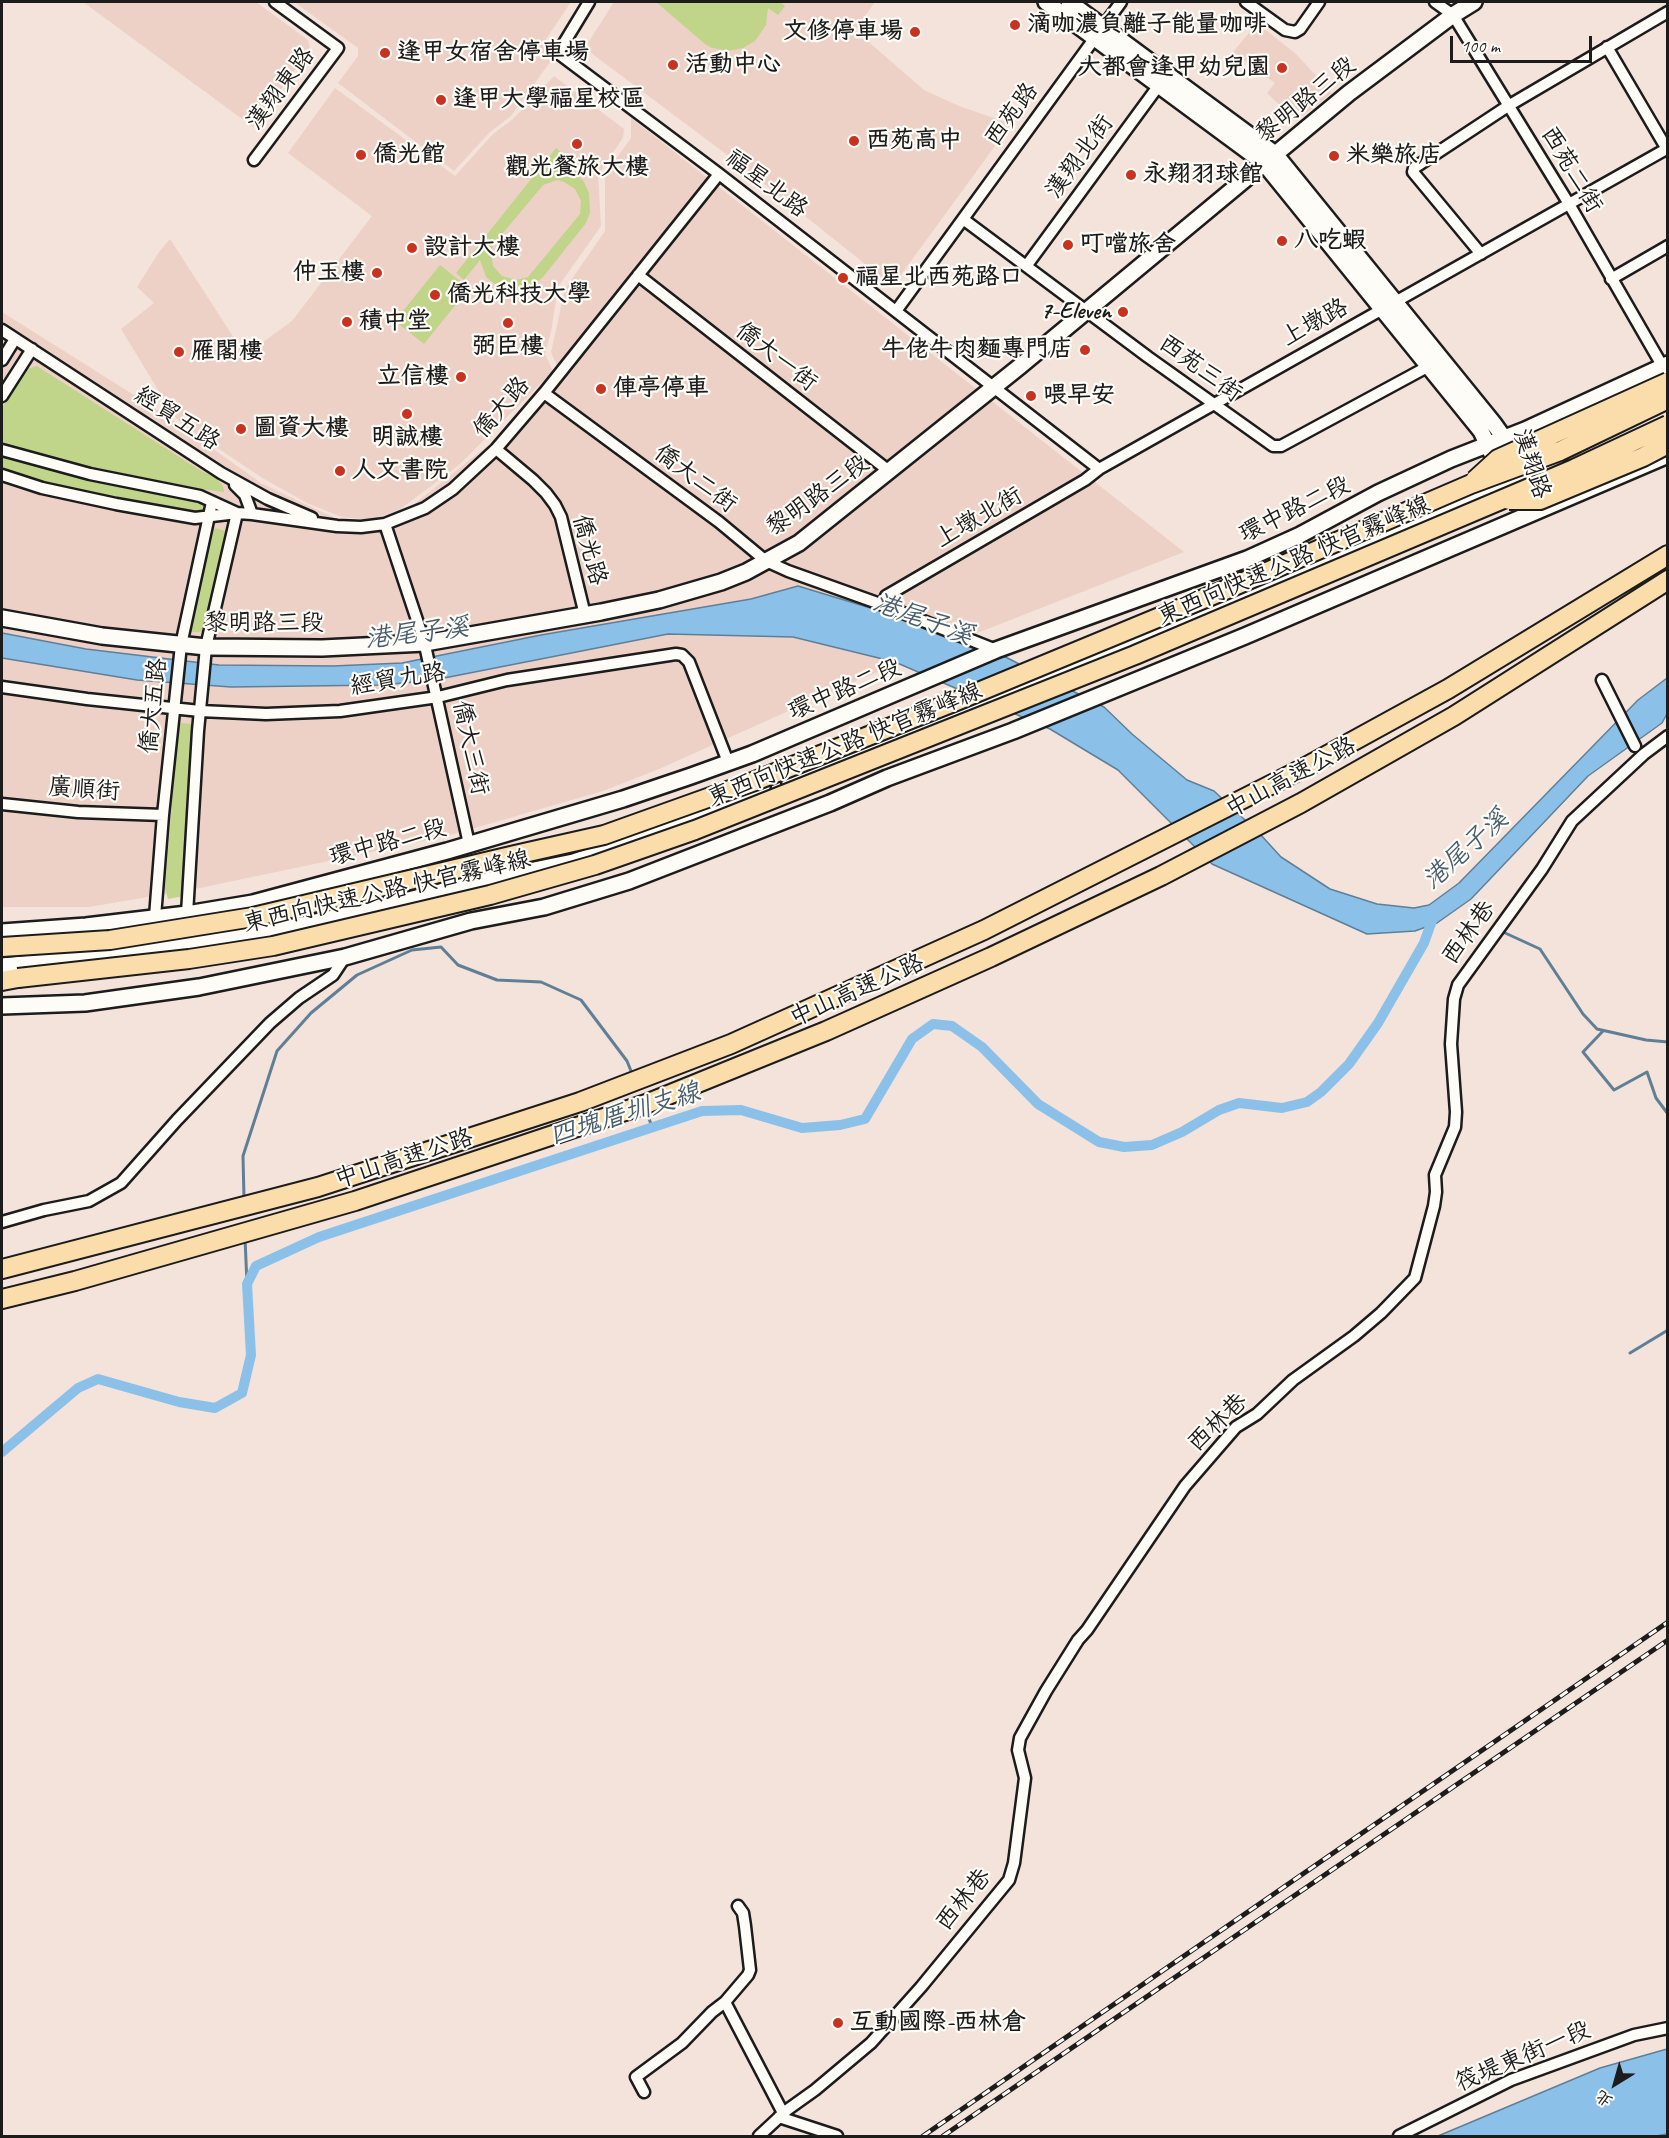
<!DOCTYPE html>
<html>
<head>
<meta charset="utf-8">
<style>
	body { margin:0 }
	#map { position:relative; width:1669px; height:2138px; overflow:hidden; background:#f4e3da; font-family:Caveat,"LXGW WenKai TC",sans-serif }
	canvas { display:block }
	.frame { position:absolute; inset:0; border:3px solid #1c1c1c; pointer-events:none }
	.north { position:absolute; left:1585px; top:2054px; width:60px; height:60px; -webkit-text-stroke:4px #fdfcf7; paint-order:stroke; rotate:217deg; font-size:16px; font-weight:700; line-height:24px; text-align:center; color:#1c1c1c }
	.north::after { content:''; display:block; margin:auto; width:21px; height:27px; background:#1c1c1c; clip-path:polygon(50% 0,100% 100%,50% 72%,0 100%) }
	.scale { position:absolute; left:1450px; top:36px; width:142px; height:27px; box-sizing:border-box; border:3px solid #1c1c1c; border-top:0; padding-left:8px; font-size:18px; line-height:21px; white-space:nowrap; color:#1c1c1c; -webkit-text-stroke:4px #fdfcf7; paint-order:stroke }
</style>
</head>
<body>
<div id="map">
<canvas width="1669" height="2138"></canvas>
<div class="frame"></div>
<div class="north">北</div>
<div class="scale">100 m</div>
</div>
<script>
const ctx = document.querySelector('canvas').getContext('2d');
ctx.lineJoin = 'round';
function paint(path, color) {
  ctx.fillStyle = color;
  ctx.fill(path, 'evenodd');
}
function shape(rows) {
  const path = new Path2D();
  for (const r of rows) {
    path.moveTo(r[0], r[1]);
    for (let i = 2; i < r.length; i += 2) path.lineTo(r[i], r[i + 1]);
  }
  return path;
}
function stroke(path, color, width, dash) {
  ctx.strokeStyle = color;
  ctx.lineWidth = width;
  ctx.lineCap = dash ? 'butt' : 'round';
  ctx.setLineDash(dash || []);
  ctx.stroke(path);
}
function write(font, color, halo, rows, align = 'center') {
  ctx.font = font + ' Caveat,"LXGW WenKai TC",sans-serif';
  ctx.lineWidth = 4.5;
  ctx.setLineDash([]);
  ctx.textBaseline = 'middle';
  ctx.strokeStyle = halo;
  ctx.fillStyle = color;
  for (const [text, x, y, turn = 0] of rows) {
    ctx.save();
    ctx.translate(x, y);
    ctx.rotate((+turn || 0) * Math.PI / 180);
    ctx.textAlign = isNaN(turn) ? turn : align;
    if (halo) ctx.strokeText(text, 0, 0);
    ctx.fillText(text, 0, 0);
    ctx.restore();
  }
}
paint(shape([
	[83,2,256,2,308,40,310,49,253,127],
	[294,2,571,2,546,39,553,58,511,116,490,132,454,171,338,83,358,56,358,48],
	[614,2,875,2,855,30,924,90,959,106,1011,124,895,283,889,283,742,166,591,53,588,43],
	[1257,23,1296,54,1332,93,1296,121,1267,93,1275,83,1233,52],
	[554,76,624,129,623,138,598,174,601,226,558,287,551,332,545,354,553,371,557,366,551,352,565,289,605,231,605,174,631,138,631,118,1184,552,860,679,659,769,603,791,443,837,195,889,89,907,2,907,2,312,161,412,261,483,341,521,370,526,399,516,490,444,548,376,459,465,399,510,371,520,342,517,309,504,264,479,189,429,174,416,121,329,154,303,137,287,159,252,170,239,245,355,292,321,372,216,288,153,335,88,455,176,493,134,513,119]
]), '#edd1c6');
paint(shape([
	[656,2,780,2,785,6,778,15,768,8,766,25,755,41,743,48,728,51,712,48,705,44],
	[556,148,566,156,556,169,569,169,574,171,584,182,589,193,590,213,586,223,543,277,531,287,512,291,497,286,486,277,480,260,464,280,456,273],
	[557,180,564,182,575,189,581,201,580,214,528,277,516,280,502,276,493,266,491,253,493,245,543,185],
	[440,265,469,288,424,344,395,321],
	[37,366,198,469,216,478,223,486,224,492,200,489,67,462,3,443,2,441,2,408,27,369],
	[2,455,104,482,198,499,204,503,203,510,201,515,103,498,49,484,2,469],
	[215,528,227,531,229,539,207,626,203,632,190,632,188,625,210,534],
	[181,723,193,724,195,730,184,896,168,899,165,889,178,728]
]), '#c0d48a');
const water = shape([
	[798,586,966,637,1104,707,1132,734,1187,780,1214,791,1260,834,1281,857,1330,889,1377,904,1414,908,1429,905,1459,883,1638,700,1667,678,1668,712,1662,723,1588,776,1471,899,1437,923,1415,931,1367,934,1212,864,1118,770,1050,729,895,662,793,637,668,634,434,680,382,685,231,687,137,680,2,658,2,633,86,649,219,665,333,666,402,663,541,635,751,599,798,586],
	[1667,2049,1667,2134,1656,2136,1438,2136,1600,2068,1667,2049]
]);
paint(water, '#8bc1e9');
stroke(water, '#5f7f97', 1.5);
stroke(shape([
	[1503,932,1540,949,1583,1014,1597,1029,1646,1040,1668,1042],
	[1603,1031,1583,1052,1614,1090,1647,1072,1656,1098,1668,1114],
	[646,1110,652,1127],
	[244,1198,243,1156,277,1051,311,1013,357,975,412,950,441,947,458,965,497,980,541,982,581,1000,627,1061,633,1076],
	[245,1238,247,1284],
	[1630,1353,1668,1330]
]), '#5f7f97', 3);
stroke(shape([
	[2,1452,78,1388,98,1379,179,1402,215,1408,242,1393,251,1355,247,1284,256,1266,319,1237,702,1111,741,1110,802,1128,840,1125,865,1119,912,1039,933,1024,952,1026,982,1047,1038,1104,1099,1142,1124,1147,1152,1145,1182,1132,1219,1110,1239,1103,1282,1108,1307,1102,1321,1092,1349,1064,1378,1023,1424,943,1434,915]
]), '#8bc1e9', 10);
const street = shape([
	[589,2,558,53,719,174,1099,469,1668,148],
	[1246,2,1285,30,1295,32,1300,29,1319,2],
	[1435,2,1453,15,1569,204,1663,367],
	[1607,47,1668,151],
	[254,160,338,48,275,2],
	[963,219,1148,357,1273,446,1281,446,1429,366],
	[1481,254,1413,172,1414,168,1508,106,1668,12],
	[1027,265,1162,81],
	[638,275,889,471],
	[1611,279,1668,246],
	[896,311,1121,2],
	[2,330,221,473,268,499,312,518],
	[2,360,15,339],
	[544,393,719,522,766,561,788,571,883,605,996,650],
	[2,396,32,349],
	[496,449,533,480,546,493,555,505,561,517,585,615],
	[2,450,90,474,200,496,237,513],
	[2,475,42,488,116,504,195,518,237,513,252,514,337,526,361,527,385,524,425,508,453,489,496,449,544,393,719,174],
	[235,485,245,495,252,514],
	[385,524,424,641,469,844],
	[883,605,886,596,1085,480,1099,469],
	[1602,680,1635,746],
	[2,687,87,699,200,711,266,714,340,711,438,697,507,680,676,654,682,655,689,662,728,762],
	[2,804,78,812,163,815],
	[187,914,198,731,206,647,237,513],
	[155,917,163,815,181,645,212,502],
	[2,1222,44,1210,89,1201,121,1183,177,1120,270,1023,299,998,333,975,345,957],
	[725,2002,783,2113],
	[644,2092,636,2077,682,2043,712,2012,725,2002,748,1975,750,1970,745,1926,743,1913,738,1906],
	[779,2117,837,2136],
	[759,2136,787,2110,815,2090,871,2043,921,1987,1009,1880,1014,1863,1025,1778,1018,1750,1020,1738,1046,1691,1078,1640,1087,1630,1185,1486,1236,1427,1257,1414,1293,1380,1354,1336,1381,1313,1415,1278,1434,1206,1436,1192,1435,1175,1455,1127,1456,1112,1451,1044,1454,999,1458,985,1542,869,1572,821,1644,754,1668,736],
	[1399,2136,1511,2080,1634,2035,1668,2028]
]);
const secondary = shape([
	[1046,2,1264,163,1481,431,1492,454],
	[1069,2,1275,154,1494,424,1504,438,1507,447],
	[1363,550,1536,468],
	[2,618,102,636,206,647,322,648,425,643,601,612,659,600,721,582,746,572,799,543,1019,367,1349,93,1453,15,1474,2],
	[1049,672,1319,563,1370,539],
	[790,783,1049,680],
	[667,824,762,787],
	[2,932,86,926,187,914,253,903,447,851,623,799,691,776,752,754,996,650,1247,559,1300,535,1378,493,1451,459,1525,430,1668,364],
	[2,966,149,951,271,932,382,907,485,880,573,862,678,827],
	[2,1006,85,1003,199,987,345,957,471,921,544,907,629,881,830,803,887,778,1013,731,1245,636,1668,455]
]);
const highway = shape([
	[2,981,18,978],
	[2,1269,318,1187,580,1102,731,1044,984,930,1304,768,1448,689,1668,555],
	[2,1299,75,1281,355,1201,646,1104,826,1031,991,957,1161,876,1301,803,1454,716,1668,580]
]);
stroke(street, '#1c1c1c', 15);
stroke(secondary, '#1c1c1c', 20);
stroke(highway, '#1c1c1c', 22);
stroke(street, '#fdfcf7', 10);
stroke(secondary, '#fdfcf7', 15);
stroke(highway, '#faddab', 18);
const rail = shape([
	[923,2136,1668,1622],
	[943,2136,1668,1640]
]);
stroke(rail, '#1c1c1c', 5);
stroke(rail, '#fdfcf7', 3, [9]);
const highwayBridge = shape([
	[1475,480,1498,459,1668,382],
	[1509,500,1540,500,1643,457,1668,444],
	[2,947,110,940,253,917,515,855,604,835,755,781,959,700,1225,590,1471,484,1560,451,1668,399],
	[18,978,189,959,273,946,490,895,595,865,695,830,1135,655,1574,469,1668,425]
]);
stroke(highwayBridge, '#1c1c1c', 22, []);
stroke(highwayBridge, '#faddab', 18);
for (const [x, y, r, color] of [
	[1015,25,6,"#c8321e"],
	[915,32,6,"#c8321e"],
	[385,53,6,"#c8321e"],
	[673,65,6,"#c8321e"],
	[1282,68,6,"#c8321e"],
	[441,100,6,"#c8321e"],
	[854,141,6,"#c8321e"],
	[577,144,6,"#c8321e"],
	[361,155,6,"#c8321e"],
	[1334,156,6,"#c8321e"],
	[1131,175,6,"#c8321e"],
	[1282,241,6,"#c8321e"],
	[1068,245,6,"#c8321e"],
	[412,248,6,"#c8321e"],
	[377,273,6,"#c8321e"],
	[843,278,6,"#c8321e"],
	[435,295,6,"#c8321e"],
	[1123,312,6,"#c8321e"],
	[347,322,6,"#c8321e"],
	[508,323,6,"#c8321e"],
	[1085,350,6,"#c8321e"],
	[179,352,6,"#c8321e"],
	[461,377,6,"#c8321e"],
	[601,389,6,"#c8321e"],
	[1031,396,6,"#c8321e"],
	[407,414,6,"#c8321e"],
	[241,429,6,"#c8321e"],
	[340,471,6,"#c8321e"],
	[838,2023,6,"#c8321e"]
]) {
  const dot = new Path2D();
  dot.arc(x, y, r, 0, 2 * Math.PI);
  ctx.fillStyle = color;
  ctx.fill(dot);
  stroke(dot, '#fdfcf7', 2);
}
write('bold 24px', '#1c1c1c', '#fdfcf7', [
	["滴咖濃負離子能量咖啡",1027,25],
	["文修停車場",903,32,"right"],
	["逢甲女宿舍停車場",397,53],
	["活動中心",685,65],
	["大都會逢甲幼兒園",1270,68,"right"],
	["逢甲大學福星校區",453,100],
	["西苑高中",866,141],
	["僑光館",373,155],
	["米樂旅店",1346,156],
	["觀光餐旅大樓",577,168,"center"],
	["永翔羽球館",1143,175],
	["八吃蝦",1294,241],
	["叮噹旅舍",1080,245],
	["設計大樓",424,248],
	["仲玉樓",365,273,"right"],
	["福星北西苑路口",855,278],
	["僑光科技大學",447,295],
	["7-Eleven",1111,312,"right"],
	["積中堂",359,322],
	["弼臣樓",508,347,"center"],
	["牛佬牛肉麵專門店",1073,350,"right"],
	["雁閣樓",191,352],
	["立信樓",449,377,"right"],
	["俥亭停車",613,389],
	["喂早安",1043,396],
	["圖資大樓",253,429],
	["明誠樓",407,438,"center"],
	["人文書院",352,471],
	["互動國際-西林倉",850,2023]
], 'left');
write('24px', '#1c1c1c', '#fdfcf7', [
	["漢翔東路",281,89,-53],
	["黎明路三段",1306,100,-39],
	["西苑路",1012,115,-54],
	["漢翔北街",1080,157,-54],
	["西苑二街",1571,170,59],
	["福星北路",766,184,37],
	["上墩路",1315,323,-29],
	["僑大一街",776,357,38],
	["西苑三街",1200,369,36],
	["僑大路",502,408,-49],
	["經貿五路",177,419,33],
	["漢翔路",1531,464,72],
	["僑大二街",695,479,37],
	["黎明路三段",818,496,-36],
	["環中路二段",1295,510,-26],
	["上墩北街",979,518,-30],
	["僑光路",589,550,75],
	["東西向快速公路 快官霧峰線",1294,561,-23],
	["黎明路三段",264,624],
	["經貿九路",398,680,-9],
	["環中路二段",845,690,-23],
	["僑大五路",154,706,-84],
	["東西向快速公路 快官霧峰線",845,745,-22],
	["僑大三街",470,748,78],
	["中山高速公路",1291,778,-28],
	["廣順街",84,790,4],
	["環中路二段",388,843,-15],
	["東西向快速公路 快官霧峰線",387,892,-13],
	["西林巷",1469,933,-54],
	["中山高速公路",857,991,-24],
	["中山高速公路",404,1159,-18],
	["西林巷",1218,1423,-44],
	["西林巷",964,1900,-51],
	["筏堤東街一段",1523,2057,-23]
]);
write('italic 26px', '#485e6e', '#fdfcf7', [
	["港尾子溪",923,620,20],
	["港尾子溪",417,634,-7],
	["港尾子溪",1466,850,-42],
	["四塊厝圳支線",625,1115,-17]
]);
</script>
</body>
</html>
